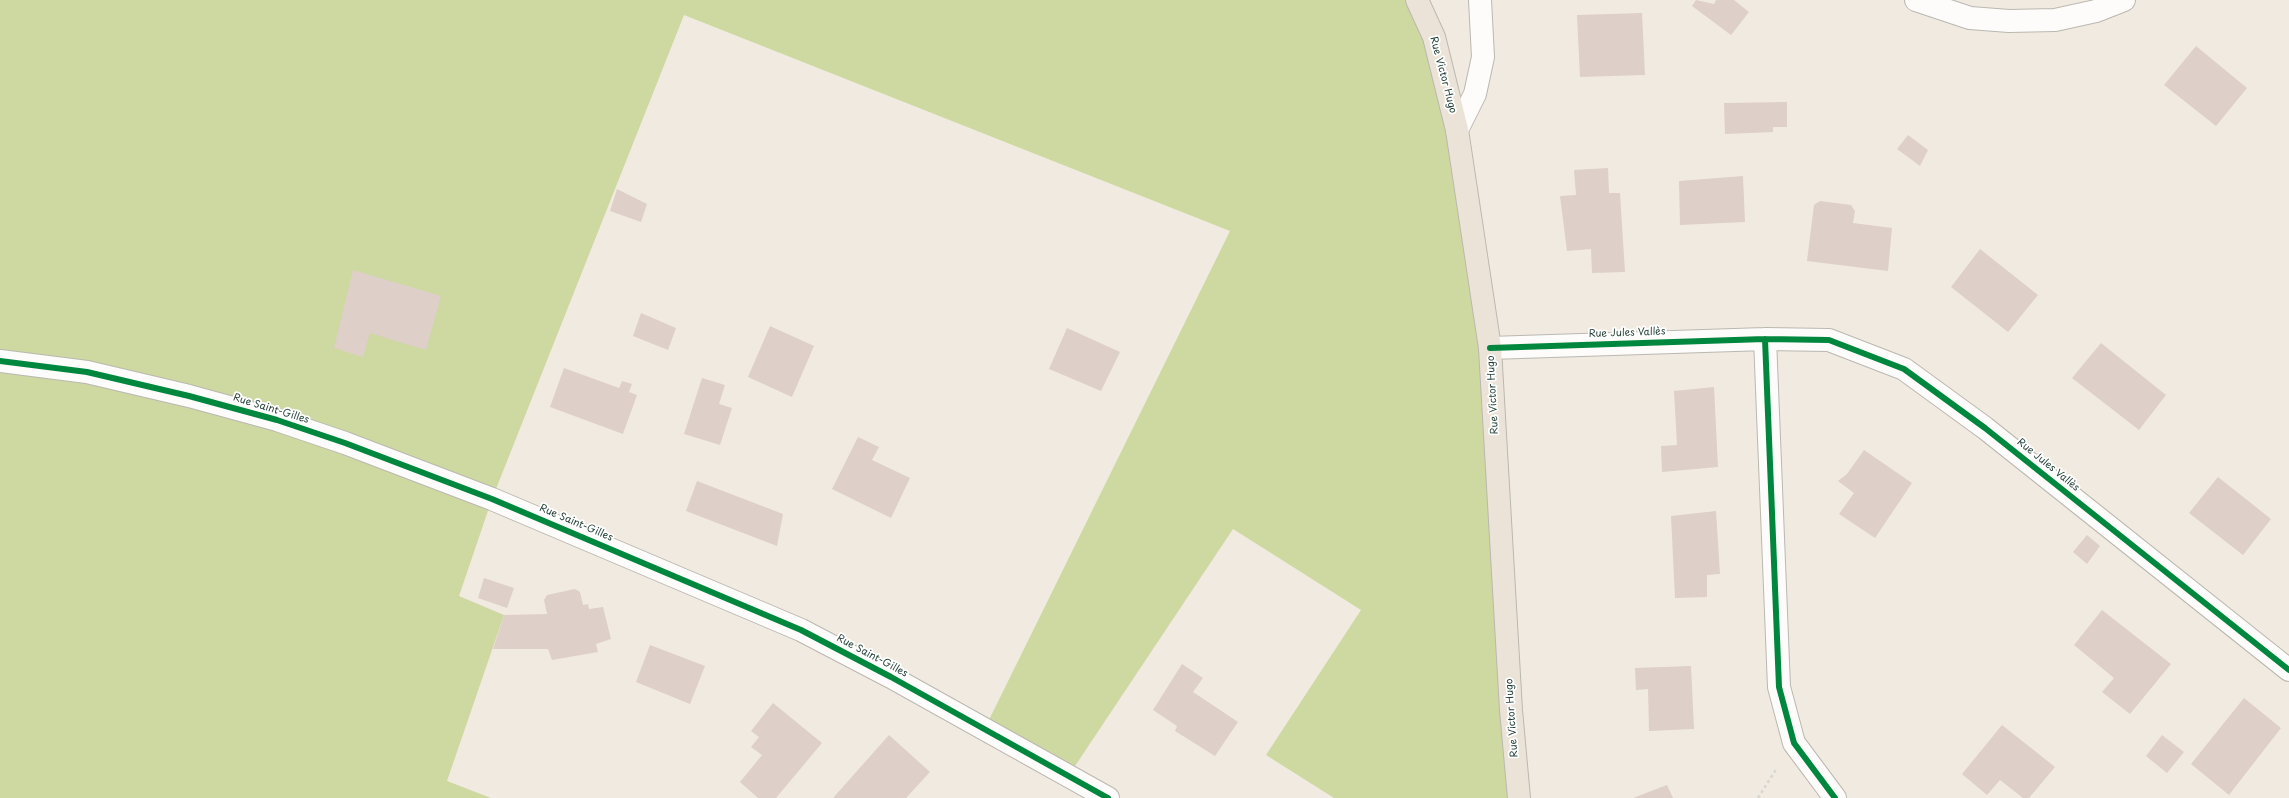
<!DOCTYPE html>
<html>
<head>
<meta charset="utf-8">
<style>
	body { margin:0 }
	canvas { display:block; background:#f1eae0 }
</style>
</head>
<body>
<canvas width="2289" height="798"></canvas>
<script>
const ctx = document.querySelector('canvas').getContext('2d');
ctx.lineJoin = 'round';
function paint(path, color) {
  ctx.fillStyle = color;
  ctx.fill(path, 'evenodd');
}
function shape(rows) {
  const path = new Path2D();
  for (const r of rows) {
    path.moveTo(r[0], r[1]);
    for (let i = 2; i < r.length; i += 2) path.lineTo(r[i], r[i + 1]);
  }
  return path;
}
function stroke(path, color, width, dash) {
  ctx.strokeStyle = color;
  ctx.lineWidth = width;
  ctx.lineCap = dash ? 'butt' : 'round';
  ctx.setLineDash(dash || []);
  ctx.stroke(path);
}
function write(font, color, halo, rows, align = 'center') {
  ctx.font = font + ' "Playpen Sans",sans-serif';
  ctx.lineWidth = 3.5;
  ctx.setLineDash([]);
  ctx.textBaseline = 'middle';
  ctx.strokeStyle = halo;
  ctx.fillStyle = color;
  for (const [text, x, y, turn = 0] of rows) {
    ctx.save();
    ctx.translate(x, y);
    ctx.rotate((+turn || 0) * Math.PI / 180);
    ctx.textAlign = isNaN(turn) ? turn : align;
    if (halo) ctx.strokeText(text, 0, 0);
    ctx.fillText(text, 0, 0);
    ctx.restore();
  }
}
paint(shape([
	[0,0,1417,0,1434,37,1490,348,1519,798,1334,798,1266,755,1361,610,1233,529,1069,775,985,728,1230,231,684,15,492,499,459,596,504,615,447,781,491,798,0,798]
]), '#ced8a1');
paint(shape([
	[1696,0,1714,4,1716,0,1734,0,1749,12,1731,35,1692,6],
	[1642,13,1645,75,1580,77,1577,15],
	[2196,46,2247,88,2216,126,2164,85],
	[1787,102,1787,127,1773,127,1773,132,1725,134,1724,103],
	[1908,135,1928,150,1920,166,1897,149],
	[1608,168,1609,193,1620,193,1625,272,1592,273,1591,249,1567,251,1560,196,1576,195,1574,170],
	[1743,176,1745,222,1680,225,1679,181],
	[617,189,647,204,641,222,610,211],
	[1820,201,1851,205,1855,211,1853,223,1892,228,1888,271,1807,261,1814,205],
	[1980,249,2038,295,2008,332,1951,287],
	[353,270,441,296,426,350,370,333,363,357,334,348],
	[641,313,676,328,668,350,633,336],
	[770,326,814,346,792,397,748,377],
	[1067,328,1120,352,1101,391,1049,369],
	[2101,343,2166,395,2139,430,2072,378],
	[564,368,619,388,622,381,632,384,629,392,637,395,623,434,550,407],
	[702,378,725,385,719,404,732,408,720,445,684,434],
	[1714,387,1718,467,1662,472,1661,446,1677,445,1674,391],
	[858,437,879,447,872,460,910,478,891,518,832,489],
	[1864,450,1912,483,1875,538,1839,514,1854,493,1838,481,1847,474],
	[2218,477,2271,519,2243,555,2189,513],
	[697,481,783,514,777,546,686,511],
	[1716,511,1720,574,1707,575,1707,597,1675,598,1671,516],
	[2087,535,2100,546,2087,564,2073,552],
	[484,578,514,588,507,608,478,598],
	[575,589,580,592,583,605,588,604,589,609,603,607,611,639,596,644,598,652,552,660,548,649,493,649,504,615,547,614,544,600,547,595],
	[2102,610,2171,664,2130,714,2102,692,2114,678,2074,645],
	[650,645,705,666,690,704,636,682],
	[1182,664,1203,678,1193,692,1238,722,1215,756,1175,731,1177,726,1153,710],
	[1691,666,1694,729,1649,731,1648,689,1636,690,1635,668],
	[2244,698,2281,728,2229,795,2191,764],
	[773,703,822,743,776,798,758,798,740,782,762,755,751,747,759,737,751,731],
	[2002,725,2055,767,2029,798,2023,798,2000,780,1987,795,1962,774],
	[889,735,930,772,906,798,833,798],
	[2162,735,2184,752,2167,773,2146,756],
	[1667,785,1673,798,1633,798]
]), '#decfc9');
const minor = shape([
	[1916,0,1970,18,2009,21,2055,20,2096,11,2124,0],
	[1457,130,1475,94,1483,57,1480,0],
	[1765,339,1779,687,1794,743,1835,798],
	[1490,348,1765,339,1829,340,1904,369,1985,428,2289,670],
	[0,361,87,372,189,396,277,420,345,443,492,499,801,630,891,677,1108,798]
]);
const major = shape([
	[1417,0,1434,37,1457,130,1490,348,1511,710,1519,798]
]);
stroke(minor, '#bab8b1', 24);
stroke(major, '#bab8b1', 24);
stroke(shape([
	[1758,798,1777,768]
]), '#d6d6d3', 2.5, [3, 3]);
stroke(minor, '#fdfcfa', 22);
stroke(major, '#ece3d8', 22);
stroke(shape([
	[1765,339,1779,687,1794,743,1835,798],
	[1490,348,1765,339,1829,340,1904,369,1985,428,2289,670],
	[0,361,87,372,189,396,277,420,345,443,492,499,801,630,891,677,1108,798]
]), '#00873e', 6);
write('10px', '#1f3d34', '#fff', [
	["Rue Victor Hugo",1443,75,75],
	["Rue Jules Vallès",1627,333,-2],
	["Rue Victor Hugo",1493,395,-93],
	["Rue Saint-Gilles",271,409,17],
	["Rue Jules Vallès",2048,465,39],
	["Rue Saint-Gilles",576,523,23],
	["Rue Saint-Gilles",872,656,28],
	["Rue Victor Hugo",1512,718,-94]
]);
</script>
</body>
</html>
